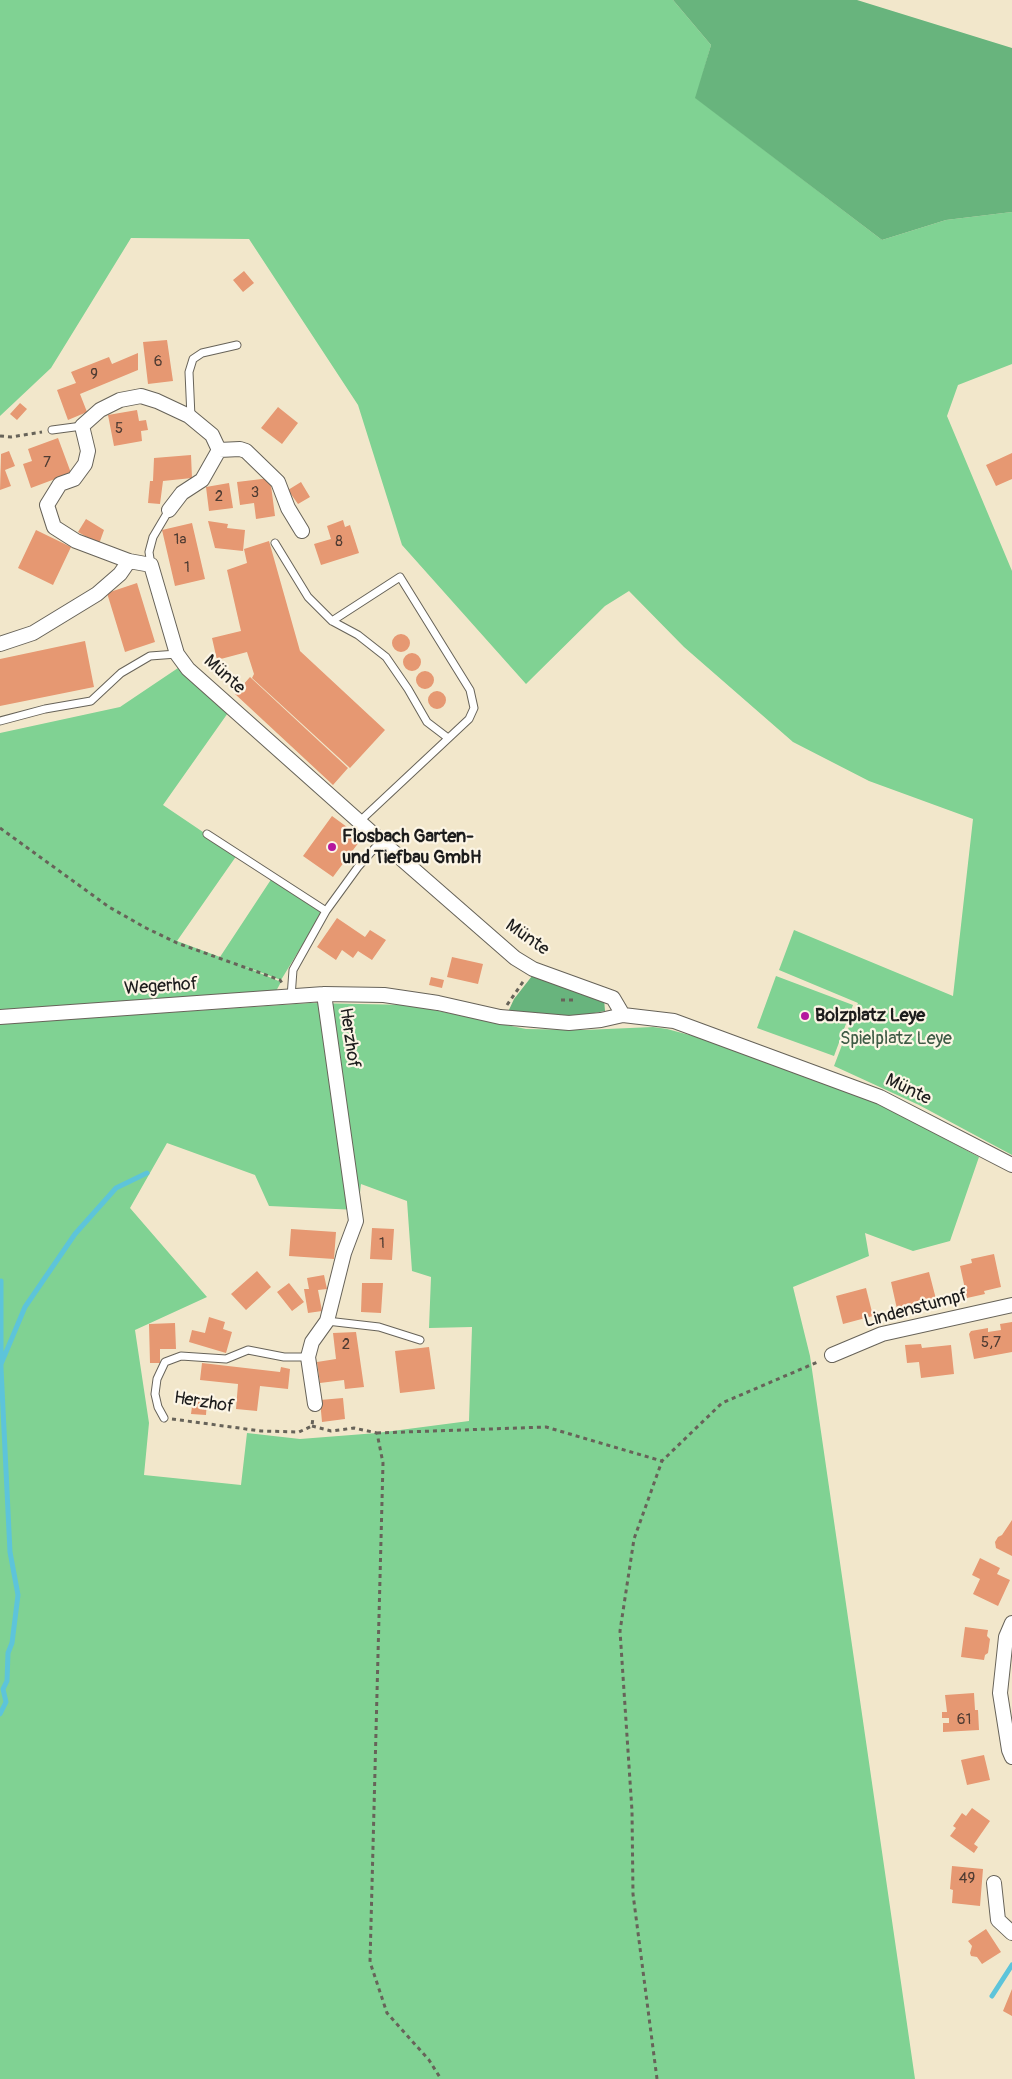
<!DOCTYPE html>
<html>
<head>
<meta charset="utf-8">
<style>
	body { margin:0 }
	canvas { display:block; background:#f2e7cb }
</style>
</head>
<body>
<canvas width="1012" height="2079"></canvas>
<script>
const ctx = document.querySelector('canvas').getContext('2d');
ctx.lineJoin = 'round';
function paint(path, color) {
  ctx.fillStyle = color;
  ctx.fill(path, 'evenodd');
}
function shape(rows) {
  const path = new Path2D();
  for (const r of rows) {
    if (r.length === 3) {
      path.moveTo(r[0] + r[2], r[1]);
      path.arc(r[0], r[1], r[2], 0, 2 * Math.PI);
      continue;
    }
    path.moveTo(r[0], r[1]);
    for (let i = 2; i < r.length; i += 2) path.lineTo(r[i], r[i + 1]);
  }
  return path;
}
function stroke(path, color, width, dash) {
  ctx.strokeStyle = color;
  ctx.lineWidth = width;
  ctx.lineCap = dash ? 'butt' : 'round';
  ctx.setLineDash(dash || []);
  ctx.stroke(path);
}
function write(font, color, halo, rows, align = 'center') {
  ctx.font = font + ' Pangolin,sans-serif';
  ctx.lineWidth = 4.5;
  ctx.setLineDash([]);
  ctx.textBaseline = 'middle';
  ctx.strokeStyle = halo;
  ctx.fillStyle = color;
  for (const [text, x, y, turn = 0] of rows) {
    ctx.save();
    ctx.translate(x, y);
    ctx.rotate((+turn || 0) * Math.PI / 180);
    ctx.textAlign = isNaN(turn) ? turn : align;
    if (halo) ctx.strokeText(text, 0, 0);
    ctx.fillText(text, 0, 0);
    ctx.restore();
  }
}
paint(shape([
	[0,0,673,0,711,45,696,98,882,240,946,220,1012,212,1012,364,958,385,947,416,1012,571,1012,1155,919,1105,834,1066,858,1003,779,970,794,930,953,996,973,819,869,781,793,742,684,647,629,591,605,606,526,684,402,545,358,405,249,239,131,238,51,368,0,416],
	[178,668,230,710,163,805,237,855,177,941,220,957,272,878,323,911,281,980,241,965,281,982,275,993,0,1010,0,733,120,707],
	[776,976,853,1005,834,1056,757,1028],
	[310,1003,409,1005,526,1029,584,1030,653,1027,667,1029,716,1042,842,1088,884,1106,979,1157,950,1241,913,1251,865,1233,869,1256,793,1287,810,1356,915,2079,0,2079,0,1024],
	[167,1143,255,1175,269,1206,358,1210,361,1184,407,1201,412,1271,431,1277,429,1328,472,1327,469,1421,377,1433,300,1439,247,1433,241,1485,144,1475,149,1423,135,1330,207,1297,130,1208]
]), '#80d293');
paint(shape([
	[673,0,857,0,1012,48,1012,212,946,220,882,240,695,98,711,45],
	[532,976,604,999,605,1011,583,1015,540,1017,508,1012,514,999]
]), '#68b47d');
stroke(shape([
	[1,1364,25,1307,75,1234,116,1188,147,1173],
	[0,1714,6,1702,3,1689,7,1681,8,1653,12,1643,18,1595,10,1552,1,1368,1,1281],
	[992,1996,1012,1965]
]), '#5dc4da', 5);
paint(shape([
	[244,271,254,283,243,292,233,280],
	[167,340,173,381,148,384,143,342],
	[138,353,138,370,80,394,87,412,68,420,57,390,76,383,71,372,109,357,112,364],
	[20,403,27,409,17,420,10,414],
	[278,407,298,423,282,444,261,428],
	[137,410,139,421,146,420,148,430,141,431,142,441,114,446,108,415],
	[58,438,71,473,31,488,23,464,32,461,28,449],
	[9,451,15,466,5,470,11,486,0,490,1,454],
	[1012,453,1012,479,996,486,986,465],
	[191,455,192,478,163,481,160,504,148,503,150,481,153,481,154,458],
	[270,478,275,516,256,519,254,503,240,505,237,482],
	[301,482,310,497,298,504,288,490],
	[229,483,233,508,209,511,206,487],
	[86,519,104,530,99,544,78,532],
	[343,520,345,527,350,525,359,553,321,565,314,544,331,539,327,526],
	[208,521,228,524,227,528,245,530,243,551,215,548],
	[192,523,205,579,175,586,162,530],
	[36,530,71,547,53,585,18,568],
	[269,541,300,651,385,730,350,768,252,678,254,674,247,652,217,660,212,638,241,631,227,570,247,563,244,549],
	[137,583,155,642,125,652,107,593],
	[401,643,9],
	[85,641,94,687,0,706,0,659],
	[412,662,9],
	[425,680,9],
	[250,677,348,768,333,785,235,694],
	[437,700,9],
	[332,816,362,838,333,877,303,856],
	[337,918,365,937,370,930,386,940,372,960,358,951,353,958,342,950,336,960,317,947],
	[452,957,483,964,478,984,447,977],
	[431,977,444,980,442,988,429,985],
	[372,1228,394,1229,392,1260,370,1259],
	[291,1229,336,1232,334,1259,289,1256],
	[994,1254,1001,1287,984,1291,985,1294,967,1298,960,1266,972,1263,971,1259],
	[257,1271,271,1287,246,1310,231,1294],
	[929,1272,936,1299,897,1309,891,1282],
	[324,1275,327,1289,318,1290,322,1311,308,1313,304,1289,309,1289,307,1278],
	[289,1283,304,1302,292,1311,277,1292],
	[362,1283,383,1283,381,1313,361,1312],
	[866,1288,873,1316,843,1324,836,1296],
	[209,1317,225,1322,223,1329,232,1332,226,1353,189,1342,192,1330,205,1333],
	[1012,1322,1012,1352,974,1359,969,1334,971,1331,988,1328,988,1332,1001,1330,1000,1324],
	[175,1323,176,1349,160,1349,160,1363,150,1363,149,1324],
	[356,1332,364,1387,345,1389,344,1380,320,1383,317,1362,336,1359,333,1333],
	[921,1344,922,1348,951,1345,954,1374,921,1378,919,1362,907,1363,905,1345],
	[429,1347,435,1389,400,1393,395,1351],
	[202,1363,280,1372,281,1367,290,1369,288,1389,260,1386,257,1411,236,1409,238,1384,200,1380],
	[343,1398,345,1419,322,1422,320,1400],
	[193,1399,207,1400,206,1415,191,1414],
	[1012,1520,1012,1556,996,1548,995,1542,998,1537,1002,1535],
	[980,1558,1000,1568,997,1574,1010,1580,998,1606,973,1594,980,1579,972,1575],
	[965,1627,988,1630,987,1636,990,1639,988,1653,985,1655,984,1660,961,1657],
	[974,1693,975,1710,978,1710,979,1730,943,1732,943,1723,949,1723,949,1718,942,1718,942,1712,947,1712,945,1695],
	[984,1755,990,1780,967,1785,961,1760],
	[972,1808,990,1821,974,1844,978,1847,974,1853,950,1836,956,1828,953,1826,962,1813,966,1816],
	[952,1866,983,1869,980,1906,952,1903,953,1890,950,1889],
	[986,1929,1001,1952,982,1964,977,1957,971,1956,970,1953,972,1946,968,1941],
	[1012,1989,1012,2016,1003,2011]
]), '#e69872');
const service = shape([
	[191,417,189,372,193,359,202,353,237,345],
	[52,430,82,426],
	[275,543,308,597,332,621,358,635,386,657,408,689,427,722,448,738],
	[151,565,149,552,153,537,169,510],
	[332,621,400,577,470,690,474,708,469,719,360,821],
	[0,721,45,709,91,701,121,673,150,656,177,654],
	[207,834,326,911,358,867,381,841],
	[291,997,293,970,326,911],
	[327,1321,379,1327,420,1340],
	[164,1418,158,1407,155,1394,157,1379,165,1362,181,1356,226,1359,248,1350,284,1357,308,1357]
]);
const minor = shape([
	[219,450,240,449,246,451,278,482,288,508,302,531],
	[169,510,182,493,202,480,219,450,212,435,189,416,157,401,141,396,120,400,100,410,82,426,88,451,85,464,74,479,60,484,47,505,54,527,76,541,129,561,151,565,177,654,188,669,381,841,515,958,533,969,613,998,623,1015],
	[0,644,33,633,97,594,120,574,129,561],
	[0,1017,324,994,384,995,438,1003,500,1017,569,1023,601,1020,623,1015,674,1021,880,1097,1012,1165],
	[832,1355,882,1334,1012,1305],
	[315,1404,308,1357,312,1342,327,1321,344,1253,356,1221,324,994],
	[1012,1623,1006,1637,1000,1693,1009,1750,1012,1757],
	[994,1883,998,1920,1012,1933]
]);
stroke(service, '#676359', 9);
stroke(minor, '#676359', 16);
stroke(shape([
	[0,436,11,437,42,432],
	[0,828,109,907,146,928,177,943,280,980,282,983],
	[561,1000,573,1000],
	[507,1005,525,979],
	[885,1086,892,1074],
	[172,1419,261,1431,299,1432,312,1426,313,1417],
	[312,1426,331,1431,354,1428,377,1433,383,1463,370,1962,387,2013,429,2060,441,2079],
	[377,1433,546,1427,662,1461],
	[657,2079,633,1894,632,1811,620,1631,634,1539,662,1461,722,1403,820,1361]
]), '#676359', 3, [4, 4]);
stroke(service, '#fff', 7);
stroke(minor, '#fff', 14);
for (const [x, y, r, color] of [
	[332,847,5,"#b5179e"],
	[805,1016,5,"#b5179e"]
]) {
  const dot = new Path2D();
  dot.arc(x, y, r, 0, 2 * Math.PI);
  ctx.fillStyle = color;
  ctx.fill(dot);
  stroke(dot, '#fcf5e5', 2);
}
write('15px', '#4e3b32', null, [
	["6",158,362],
	["9",94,375],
	["5",119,429],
	["7",47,463],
	["3",255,493],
	["2",219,497],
	["1a",180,540],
	["8",339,542],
	["1",187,568],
	["1",382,1244],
	["5,7",991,1343],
	["2",346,1345],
	["61",964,1720],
	["49",967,1879]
]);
write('18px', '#1c1c1c', '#fcf5e5', [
	["Münte",224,675,42],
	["Münte",527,938,35],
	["Wegerhof",161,987,-4],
	["Herzhof",349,1038,82],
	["Münte",908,1090,26],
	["Lindenstumpf",916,1309,-15],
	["Herzhof",204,1403,9]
]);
write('bold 18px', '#1c1c1c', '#fcf5e5', [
	["Flosbach Garten-",342,837],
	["und Tiefbau GmbH",342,858],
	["Bolzplatz Leye",815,1016]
], 'left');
write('18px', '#3f5c46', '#fcf5e5', [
	["Spielplatz Leye",896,1039]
]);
</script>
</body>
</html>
